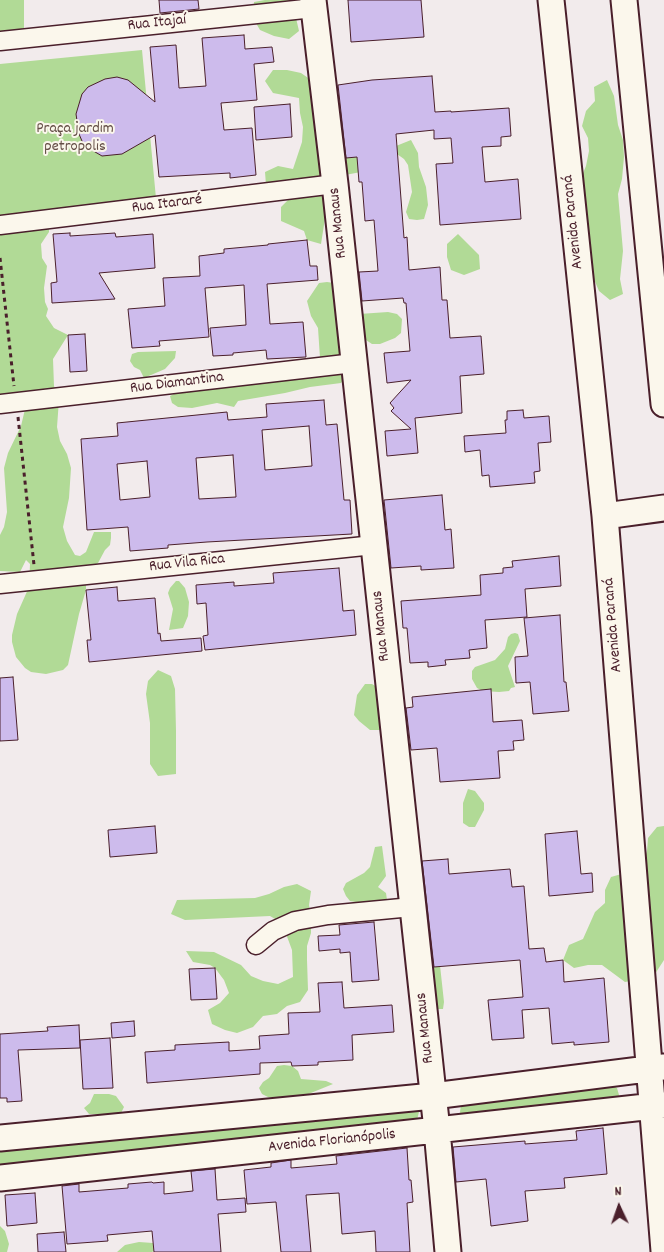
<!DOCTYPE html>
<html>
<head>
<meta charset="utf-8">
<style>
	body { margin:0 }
	#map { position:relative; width:664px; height:1252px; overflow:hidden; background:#f2ebec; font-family:Dekko,sans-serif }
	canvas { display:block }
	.north { position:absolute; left:594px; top:1182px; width:50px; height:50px; -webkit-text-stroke:4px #fbf7ec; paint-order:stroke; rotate:357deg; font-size:14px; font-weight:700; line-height:20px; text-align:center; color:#4a1f2b }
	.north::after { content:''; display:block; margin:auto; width:18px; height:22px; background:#4a1f2b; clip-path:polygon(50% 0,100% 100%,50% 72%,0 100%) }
</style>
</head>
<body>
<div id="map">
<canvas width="664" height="1252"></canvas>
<div class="north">N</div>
</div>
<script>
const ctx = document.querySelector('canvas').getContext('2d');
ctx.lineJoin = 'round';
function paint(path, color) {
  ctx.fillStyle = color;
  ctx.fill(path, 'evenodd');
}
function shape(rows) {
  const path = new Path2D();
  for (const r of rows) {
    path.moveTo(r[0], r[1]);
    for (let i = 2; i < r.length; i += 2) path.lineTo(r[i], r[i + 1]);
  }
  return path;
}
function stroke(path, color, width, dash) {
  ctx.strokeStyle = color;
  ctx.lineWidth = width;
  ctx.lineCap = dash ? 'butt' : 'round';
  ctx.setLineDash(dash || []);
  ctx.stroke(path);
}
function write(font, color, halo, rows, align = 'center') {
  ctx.font = font + ' Dekko,sans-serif';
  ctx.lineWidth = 4;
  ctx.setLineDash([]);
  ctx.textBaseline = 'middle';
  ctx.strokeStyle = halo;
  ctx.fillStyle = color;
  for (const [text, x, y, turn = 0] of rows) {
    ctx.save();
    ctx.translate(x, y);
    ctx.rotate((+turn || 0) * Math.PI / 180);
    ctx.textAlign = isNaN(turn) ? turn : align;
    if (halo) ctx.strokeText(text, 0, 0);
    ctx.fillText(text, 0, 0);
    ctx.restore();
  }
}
paint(shape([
	[0,0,24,0,24,28,4,37,0,36],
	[265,0,309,0,296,18,299,31,289,39,274,36,260,30,253,18,254,2],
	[142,50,157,209,0,222,0,64],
	[273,70,287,70,301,73,314,82,326,212,321,244,307,240,304,231,281,221,281,207,291,197,266,185,265,172,278,166,293,169,302,142,303,127,300,113,299,98,273,93,265,81],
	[607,80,614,96,618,125,623,140,624,157,622,179,618,194,623,251,620,279,623,294,610,300,599,291,588,265,581,178,586,166,589,151,588,138,582,126,586,111,595,101,594,87],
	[411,140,418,153,419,167,426,187,428,205,424,219,417,220,409,219,406,212,412,192,408,165,404,159,397,154,361,172,345,175,339,148,347,145,396,146],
	[49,225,49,232,41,244,42,258,47,266,44,288,45,302,48,309,46,316,54,328,68,335,53,359,54,386,59,400,57,427,60,441,67,454,71,468,69,498,63,527,67,541,75,555,80,556,86,552,94,532,111,532,111,538,110,545,105,550,98,563,92,567,86,583,86,590,79,614,68,665,63,670,46,674,31,672,25,668,16,657,12,642,12,635,17,614,29,587,30,564,26,560,20,572,0,571,0,535,4,527,7,512,4,468,8,453,21,426,26,405,17,394,10,393,0,396,0,230],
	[458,234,479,255,480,269,464,275,451,270,447,257,447,244],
	[327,282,334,283,346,377,341,383,310,387,285,393,238,401,234,407,217,403,192,408,178,407,172,403,170,396,182,390,313,361,320,358,318,328,311,316,307,301,319,283],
	[388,312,397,314,402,319,401,333,395,338,380,344,372,344,363,338,359,314],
	[176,351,175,358,165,369,144,378,140,370,134,367,130,361,132,354,138,352],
	[176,581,179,581,185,588,189,602,188,616,183,628,169,630,173,609,168,593,170,588],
	[515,633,518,634,520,641,508,666,515,687,511,688,509,691,499,692,483,691,477,688,472,679,472,671,475,667,495,660,505,649,508,637,511,634],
	[158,670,171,676,175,689,176,731,176,774,158,776,150,764,150,723,146,694,148,681],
	[365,684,372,684,380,689,385,730,370,730,359,721,354,715,357,695],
	[468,789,475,791,484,803,484,810,475,827,469,827,463,823,463,803],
	[664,826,664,960,653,977,625,982,602,965,588,965,574,968,563,960,569,945,583,939,595,912,605,903,605,890,611,877,625,873,639,879,647,851,648,838,657,827],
	[382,846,386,876,378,887,386,893,387,900,367,904,350,901,346,896,343,889,346,883,364,873,370,867,375,847],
	[297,884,311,891,309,905,311,918,311,933,307,946,307,960,308,990,300,1002,287,1006,277,1014,263,1016,253,1027,237,1033,225,1030,212,1024,208,1010,220,1003,229,993,224,980,215,968,210,965,193,962,186,951,214,952,241,965,251,976,263,981,278,984,293,977,292,950,282,923,270,916,185,920,171,914,177,900,255,898,269,894,284,887],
	[428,926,438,947,444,1002,443,1009,435,1009],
	[284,1065,292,1066,298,1071,301,1079,326,1081,333,1084,306,1095,283,1099,268,1097,262,1094,259,1088,263,1082,269,1078,277,1066],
	[610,1084,617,1088,619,1095,617,1103,461,1119,460,1112,461,1105,466,1101],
	[94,1094,109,1094,116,1096,124,1107,121,1113,113,1115,89,1114,84,1108,90,1103],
	[416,1104,419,1112,417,1120,0,1172,0,1150],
	[0,1226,5,1231,9,1244,7,1252,0,1252],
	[139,1242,153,1243,155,1250,152,1252,117,1252,125,1245]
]), '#b1da96');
const building = shape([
	[159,0,198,0,199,9,160,13,159,0],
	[348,0,421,0,424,37,351,42,348,0],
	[244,35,245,49,272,47,274,62,254,64,257,100,221,103,224,130,252,128,256,175,230,178,230,173,159,177,155,135,122,154,102,156,90,149,82,141,79,134,76,114,82,94,88,87,105,79,117,77,128,80,155,102,150,47,176,45,179,88,206,86,202,38,244,35],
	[432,76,435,112,451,111,451,112,509,108,511,136,501,137,501,146,482,147,485,182,518,179,521,219,440,225,436,164,453,163,451,138,434,139,434,130,396,134,404,238,407,237,409,270,440,267,442,300,447,300,450,338,481,336,484,374,460,376,462,413,415,418,418,453,387,456,385,431,411,429,391,411,394,408,390,403,411,380,387,383,384,353,410,351,406,303,404,303,403,298,362,301,359,272,378,271,374,220,365,221,362,182,359,182,357,157,346,158,338,85,372,80,432,76],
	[290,104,292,137,256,140,254,107,290,104],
	[70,233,70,236,115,233,116,237,153,234,155,268,99,273,115,299,52,303,51,283,57,282,53,234,70,233],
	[307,240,310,266,317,266,318,280,267,284,270,324,303,322,306,357,267,359,266,350,233,353,233,355,213,356,210,328,246,325,244,285,205,288,209,337,159,341,160,346,132,348,128,309,165,306,163,278,200,276,199,256,224,253,224,249,268,245,268,244,307,240],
	[85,334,87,371,70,372,68,335,85,334],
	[324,400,326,425,337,424,344,500,350,500,352,534,207,542,168,545,168,548,130,551,128,527,87,530,81,439,118,436,117,423,227,412,228,420,267,417,266,404,324,400],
	[309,426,312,466,265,470,262,430,309,426],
	[233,455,236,497,199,499,196,458,233,455],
	[147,461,150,497,120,500,117,464,147,461],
	[523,410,524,418,549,416,551,442,538,443,540,471,534,472,535,483,490,487,489,475,482,476,480,450,465,452,464,436,506,433,505,420,507,420,507,411,523,410],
	[442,495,445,530,451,529,454,568,421,570,421,566,391,568,384,500,442,495],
	[559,556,561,586,525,589,527,617,485,620,487,648,469,650,470,658,445,660,446,665,428,667,428,662,410,663,407,628,403,628,401,601,481,595,480,575,503,573,503,568,513,567,512,561,559,556],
	[339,568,343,611,354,610,356,635,205,650,203,636,208,635,206,603,197,604,196,585,234,582,234,586,274,583,273,573,339,568],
	[117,587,118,601,155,598,158,634,160,633,161,641,201,638,202,651,89,662,87,640,91,640,86,590,117,587],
	[560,615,564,682,566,682,569,711,533,714,530,682,516,683,515,657,528,656,524,618,560,615],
	[13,677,18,740,0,741,0,678,13,677],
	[491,689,493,722,522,720,524,740,513,741,514,750,498,751,500,778,440,782,437,748,411,750,406,708,413,707,412,697,491,689],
	[155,826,157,853,110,857,108,830,155,826],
	[577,831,581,874,592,873,593,892,549,896,545,834,577,831],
	[448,859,449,874,510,869,512,887,524,886,529,949,544,948,546,962,563,960,564,982,604,978,609,1042,574,1045,574,1042,552,1044,549,1008,522,1010,524,1038,492,1040,488,1000,523,997,520,960,434,967,422,861,448,859],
	[374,922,379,980,352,982,350,952,340,953,340,949,319,951,318,936,340,935,339,925,374,922],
	[215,968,217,999,191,1000,189,969,215,968],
	[342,982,344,1008,392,1005,394,1032,352,1035,353,1060,318,1062,318,1065,292,1066,291,1062,260,1063,260,1074,147,1083,145,1052,175,1050,175,1045,229,1042,229,1051,260,1049,259,1036,289,1034,288,1013,320,1012,318,983,342,982],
	[134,1021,135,1036,112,1038,111,1023,134,1021],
	[79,1025,80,1048,18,1050,22,1101,7,1102,7,1098,0,1098,0,1034,48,1031,47,1027,79,1025],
	[110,1038,113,1088,83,1089,80,1040,110,1038],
	[603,1128,607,1174,564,1178,565,1188,525,1191,528,1221,491,1226,486,1179,456,1182,453,1147,525,1141,525,1144,577,1140,576,1131,603,1128],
	[407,1148,409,1180,411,1180,413,1202,407,1203,410,1252,376,1252,375,1231,342,1234,339,1193,306,1195,311,1252,281,1252,276,1202,247,1204,244,1170,271,1167,271,1163,291,1160,291,1168,337,1164,336,1156,407,1148],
	[215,1169,217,1200,245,1198,246,1212,218,1214,221,1252,154,1252,152,1231,107,1235,108,1241,67,1244,62,1186,79,1184,79,1192,128,1188,128,1184,152,1182,153,1183,164,1182,164,1194,193,1191,191,1171,215,1169],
	[35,1193,37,1223,7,1226,5,1195,35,1193],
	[64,1232,66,1252,38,1252,37,1234,64,1232]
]);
paint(building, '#cdbbec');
stroke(building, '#4a1f2b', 1);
const street = shape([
	[0,41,314,8],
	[0,225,335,184],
	[0,404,354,363],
	[0,584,374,545],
	[256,945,273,931,295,921,328,915,412,907]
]);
const secondary = shape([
	[313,0,335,184,437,1130,448,1252],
	[551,0,605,516,664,1251],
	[624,0,664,404],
	[605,516,664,508],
	[0,1138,433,1096,664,1067],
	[0,1178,664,1105]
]);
stroke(street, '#4a1f2b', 21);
stroke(secondary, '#4a1f2b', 29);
stroke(shape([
	[0,258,14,386],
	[18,417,34,565]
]), '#4a1f2b', 3, [4, 4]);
stroke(street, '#fbf7ec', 18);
stroke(secondary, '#fbf7ec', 25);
write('16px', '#4a1f2b', '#fbf7ec', [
	["Rua Itajaí",157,24,-6],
	["Rua Itararé",167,205,-7],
	["Avenida Paraná",574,222,-96],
	["Rua Manaus",339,223,-96],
	["Rua Diamantina",177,384,-7],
	["Rua Vila Rica",187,564,-6],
	["Avenida Paraná",614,625,-95],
	["Rua Manaus",382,626,-96],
	["Rua Manaus",426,1028,-96],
	["Avenida Florianópolis",332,1142,-6]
]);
write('16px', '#644e46', '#fbf7ec', [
	["Praça jardim",75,130],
	["petropolis",75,148]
]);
</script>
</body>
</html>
